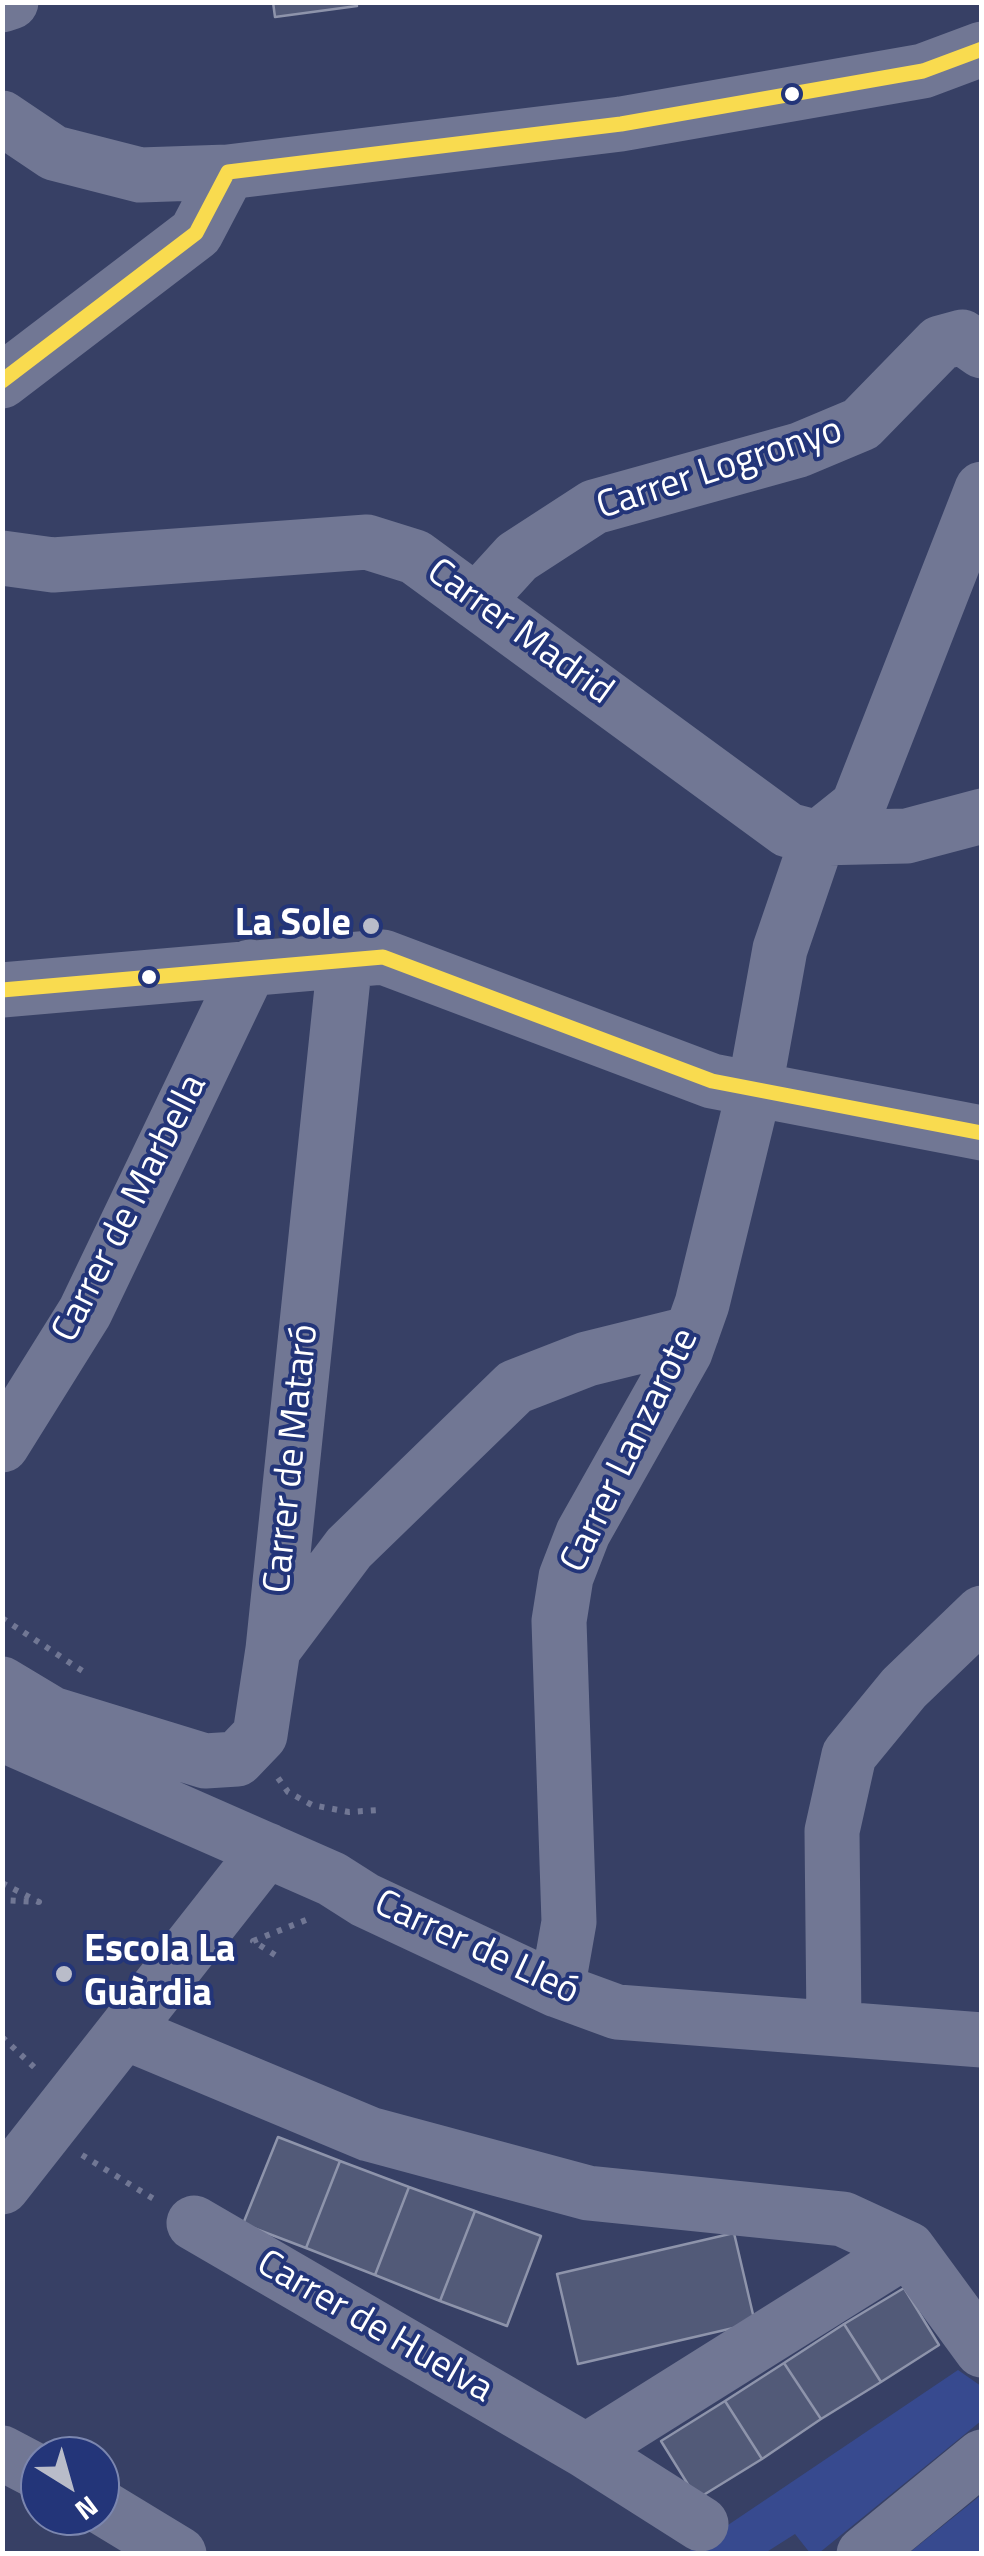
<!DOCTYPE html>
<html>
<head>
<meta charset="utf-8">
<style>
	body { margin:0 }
	#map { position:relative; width:984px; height:2556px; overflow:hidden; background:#374065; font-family:"Titillium Web",sans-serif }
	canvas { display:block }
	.frame { position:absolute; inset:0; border:5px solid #fff; pointer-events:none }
	.north { position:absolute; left:20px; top:2436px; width:100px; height:100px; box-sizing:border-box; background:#233579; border:2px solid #7b86af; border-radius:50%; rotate:143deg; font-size:28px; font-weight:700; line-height:40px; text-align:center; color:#fff }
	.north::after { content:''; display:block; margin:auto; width:35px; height:45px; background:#b9bcc9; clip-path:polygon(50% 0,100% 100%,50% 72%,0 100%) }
</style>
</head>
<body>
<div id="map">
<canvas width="984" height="2556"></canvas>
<div class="frame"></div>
<div class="north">N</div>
</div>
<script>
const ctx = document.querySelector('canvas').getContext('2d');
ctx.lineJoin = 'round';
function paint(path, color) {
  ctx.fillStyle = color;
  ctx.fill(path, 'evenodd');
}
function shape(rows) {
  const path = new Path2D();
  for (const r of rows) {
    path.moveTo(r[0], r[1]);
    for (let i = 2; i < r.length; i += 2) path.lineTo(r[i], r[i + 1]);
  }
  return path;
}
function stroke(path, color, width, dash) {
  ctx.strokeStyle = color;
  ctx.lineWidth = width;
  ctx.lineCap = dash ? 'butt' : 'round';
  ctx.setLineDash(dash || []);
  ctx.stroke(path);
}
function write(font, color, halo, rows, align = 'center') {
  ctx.font = font + ' "Titillium Web",sans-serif';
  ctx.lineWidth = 8;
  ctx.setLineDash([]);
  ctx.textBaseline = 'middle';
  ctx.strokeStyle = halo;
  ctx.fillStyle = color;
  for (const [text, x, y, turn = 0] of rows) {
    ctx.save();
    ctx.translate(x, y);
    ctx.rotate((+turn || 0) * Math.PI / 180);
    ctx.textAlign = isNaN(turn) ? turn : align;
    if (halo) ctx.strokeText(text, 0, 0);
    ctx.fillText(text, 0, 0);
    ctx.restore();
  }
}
paint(shape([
	[958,2370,981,2386,981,2421,819,2553,810,2553,795,2534,765,2553,685,2554],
	[981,2495,981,2553,909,2553]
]), '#374a8f');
const building = shape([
	[273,2,356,2,357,6,275,17,273,2],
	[278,2137,340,2161,306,2248,243,2224,278,2137],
	[340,2161,409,2187,375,2275,306,2248,340,2161],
	[409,2187,475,2211,440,2301,375,2275,409,2187],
	[475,2211,541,2236,507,2326,440,2301,475,2211],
	[734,2233,755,2323,578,2364,557,2274,734,2233],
	[904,2288,939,2345,881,2382,844,2324,904,2288],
	[844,2324,881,2382,821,2419,784,2363,844,2324],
	[784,2363,821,2419,762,2459,725,2401,784,2363],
	[725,2401,762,2459,697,2499,661,2441,725,2401]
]);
paint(building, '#525a78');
stroke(building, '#8e94ab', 2.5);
stroke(shape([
	[2,1618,87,1674],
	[278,1778,288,1792,312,1805,349,1812,380,1810],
	[2,1883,39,1902,2,1900],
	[275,1955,253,1941,306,1920],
	[2,2037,35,2068],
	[82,2155,157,2201]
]), '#717794', 6, [5, 8]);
stroke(shape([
	[2,5,11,2],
	[2,118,54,153,140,175,228,172,621,124,923,71,982,49],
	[2,381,196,233,228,172],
	[2,558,53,565,367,542,415,557,788,830,818,838,907,836,982,816],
	[476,602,517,557,594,507,799,450,861,424,940,343,962,337,982,351],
	[2,990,383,957,712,1081,982,1133],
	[2,1445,85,1312,250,967],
	[274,1648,349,1548,515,1387,587,1359,692,1333],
	[2,1684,52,1714,205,1761,237,1759,260,1735,273,1649,345,959],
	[2,1734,332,1879,365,1900,557,1990,617,2012,982,2040],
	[557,1990,569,1922,559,1621,566,1577,583,1533,685,1352,702,1304,755,1087,780,949,818,838,858,806,982,489],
	[834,2026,832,1831,849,1755,904,1688,982,1613],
	[127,2033,369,2134,588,2193,843,2219,908,2249,982,2350],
	[2,2187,267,1850],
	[194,2223,586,2451,701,2524],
	[586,2451,908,2249],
	[2,2453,40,2473],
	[100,2506,179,2554],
	[864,2554,982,2457]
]), '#717794', 55);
stroke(shape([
	[2,381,196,233,228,172,621,124,923,71,982,49],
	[2,990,383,957,712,1081,982,1133]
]), '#f9db4f', 15);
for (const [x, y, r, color] of [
	[792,94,9,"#fff"],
	[371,926,10,"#b9bcc9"],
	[149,977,9,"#fff"],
	[64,1974,10,"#b9bcc9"]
]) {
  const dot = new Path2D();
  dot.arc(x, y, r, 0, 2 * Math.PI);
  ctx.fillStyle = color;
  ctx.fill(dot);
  stroke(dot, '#233579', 4);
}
write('38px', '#fff', '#233579', [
	["Carrer Logronyo",720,470,-18],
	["Carrer Madrid",519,633,36],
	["Carrer de Marbella",131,1209,-63],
	["Carrer Lanzarote",631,1451,-64],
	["Carrer de Mataró",293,1459,-84],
	["Carrer de Lleó",476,1949,25],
	["Carrer de Huelva",374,2328,30]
]);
write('bold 38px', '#fff', '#233579', [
	["La Sole",351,926],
	["Escola La",84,1952,"left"],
	["Guàrdia",84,1996,"left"]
], 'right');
</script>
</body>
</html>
